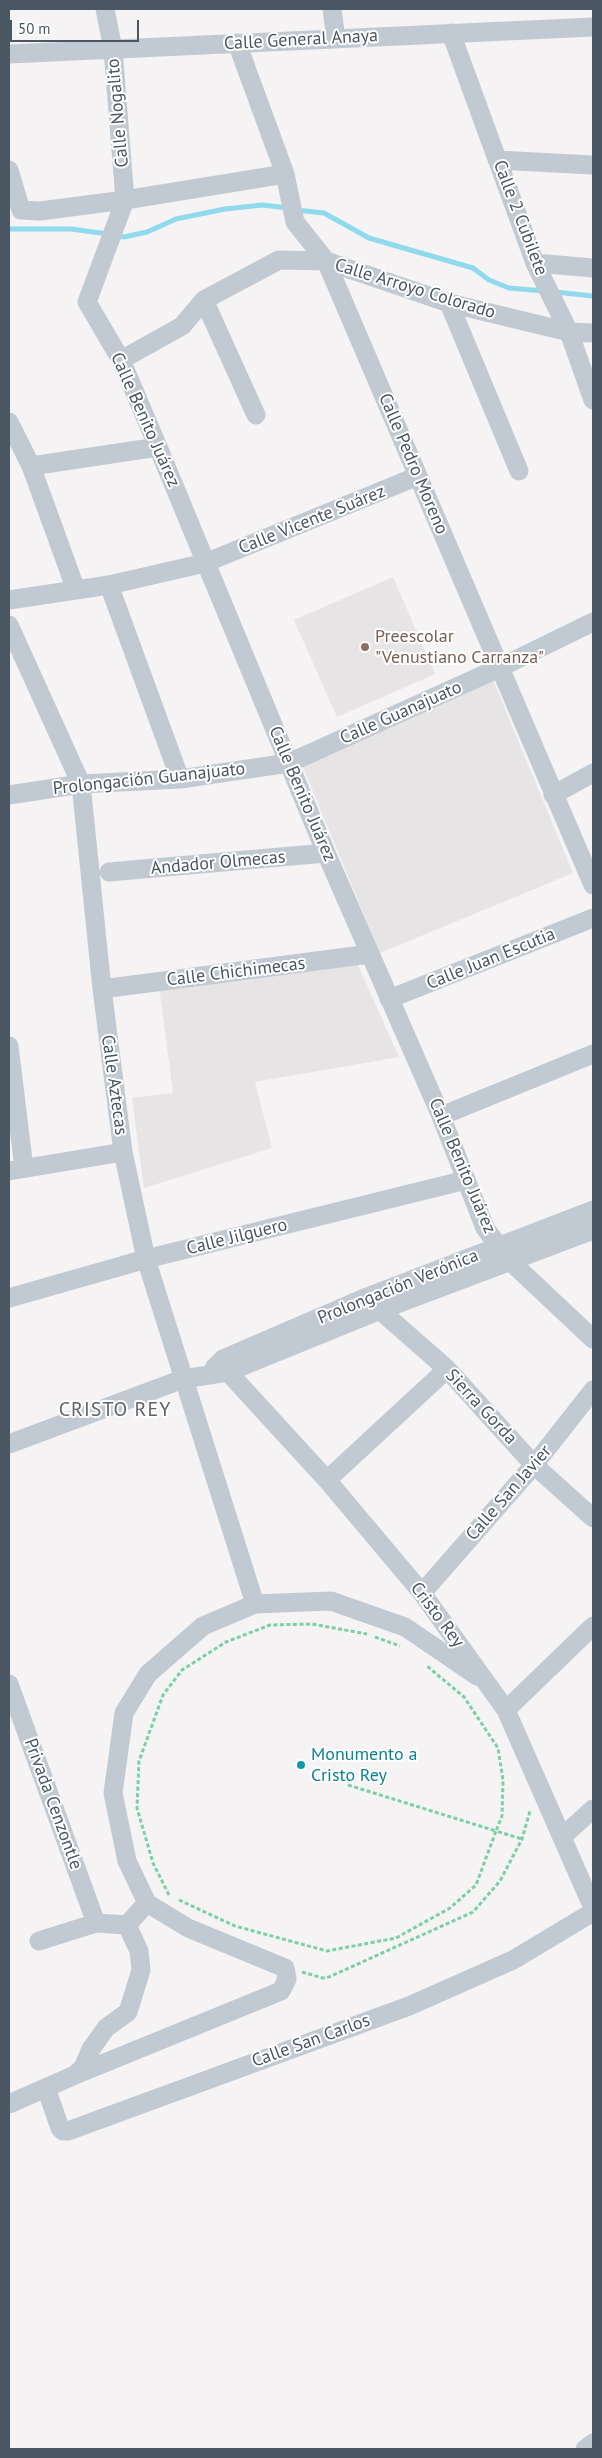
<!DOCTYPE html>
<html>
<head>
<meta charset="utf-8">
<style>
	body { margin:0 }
	#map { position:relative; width:602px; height:2458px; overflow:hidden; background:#f5f3f3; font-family:"PT Sans",sans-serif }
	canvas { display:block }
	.frame { position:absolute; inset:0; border:10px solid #4a5661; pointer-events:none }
	.scale { position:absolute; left:10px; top:20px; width:129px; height:22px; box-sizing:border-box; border:2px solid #4a5661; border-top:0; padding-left:6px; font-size:15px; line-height:18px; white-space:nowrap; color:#4a5661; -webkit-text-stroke:4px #fff; paint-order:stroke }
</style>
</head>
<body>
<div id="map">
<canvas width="602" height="2458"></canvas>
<div class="frame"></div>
<div class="scale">50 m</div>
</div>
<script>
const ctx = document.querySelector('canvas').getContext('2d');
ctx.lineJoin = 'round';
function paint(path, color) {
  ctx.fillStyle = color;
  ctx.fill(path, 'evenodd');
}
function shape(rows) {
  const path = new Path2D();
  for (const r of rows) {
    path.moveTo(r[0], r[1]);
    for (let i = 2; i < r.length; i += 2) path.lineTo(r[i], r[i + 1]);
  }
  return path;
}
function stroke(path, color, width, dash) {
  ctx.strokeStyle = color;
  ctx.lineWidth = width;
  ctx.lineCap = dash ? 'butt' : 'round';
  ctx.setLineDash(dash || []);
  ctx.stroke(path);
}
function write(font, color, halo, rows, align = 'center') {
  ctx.font = font + ' "PT Sans",sans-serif';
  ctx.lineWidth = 4;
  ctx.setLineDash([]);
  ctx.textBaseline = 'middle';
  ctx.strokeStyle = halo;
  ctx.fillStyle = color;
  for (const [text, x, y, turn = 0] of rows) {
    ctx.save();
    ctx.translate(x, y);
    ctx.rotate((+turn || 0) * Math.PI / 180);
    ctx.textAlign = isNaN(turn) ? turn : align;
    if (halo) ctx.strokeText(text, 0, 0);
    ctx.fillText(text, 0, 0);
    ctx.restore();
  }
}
paint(shape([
	[393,577,435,674,337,717,294,620],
	[493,680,573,873,380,953,302,765],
	[356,961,399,1057,255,1082,272,1148,144,1188,132,1098,173,1093,159,986]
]), '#e6e4e5');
stroke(shape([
	[296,210,324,213,369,238,473,268,489,280,509,288,544,291],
	[9,229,71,229,108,234],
	[116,236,124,237,147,232,176,219,225,209,262,205,288,208],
	[555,292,593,296]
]), '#90daee', 5);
stroke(shape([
	[375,1637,400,1646],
	[348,1785,496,1831,502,1816,503,1780,498,1748,464,1697,427,1666],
	[169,1895,153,1863,137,1808,139,1761,163,1695,182,1670,226,1642,270,1625,312,1624,367,1634],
	[179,1900,235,1926,327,1951,396,1938,450,1908,476,1885,496,1831,522,1839],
	[302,1972,323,1978,329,1977,473,1912,500,1881,522,1839,530,1811]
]), '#7ad0a6', 3, [4, 2.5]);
stroke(shape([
	[105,9,113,49,125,200,87,302,121,360,158,447,326,853,441,1116,485,1228,510,1261,593,1339],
	[332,9,336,39],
	[451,33,535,263,569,332,593,400],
	[237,43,285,174,295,222,326,261,593,885],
	[9,54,593,27],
	[497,160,593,165],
	[9,170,21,210,40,211,125,200,285,174],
	[535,263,593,268],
	[204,300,256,415],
	[449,303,519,471],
	[121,360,182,326,204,300,279,260,326,261,449,303,569,332,593,333],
	[9,422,31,466,76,590],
	[31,466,158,447],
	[109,585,180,779],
	[9,600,109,585,205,563,418,476],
	[9,625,81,784,102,989,123,1152,146,1259,255,1604],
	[9,795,81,784,180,779,289,763,499,668,593,622],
	[553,795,593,773],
	[109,872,326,853],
	[102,989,370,954],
	[389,999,593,918],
	[9,1046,24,1168],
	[441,1116,593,1054],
	[9,1171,123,1152],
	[9,1298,146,1259,466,1180],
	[373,1304,447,1369,534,1465,593,1518],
	[223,1359,228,1372,327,1480,422,1593,506,1710,593,1908],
	[214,1368,223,1359,367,1297,593,1210],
	[9,1444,183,1379,228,1372,378,1311,593,1230],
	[327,1480,447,1369],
	[422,1593,534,1465,593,1390],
	[9,1684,96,1923],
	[506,1710,593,1626],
	[562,1837,593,1809],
	[147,1903,127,1861,113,1793,124,1713,148,1674,203,1626,255,1604,331,1601,405,1627,477,1676],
	[75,2075,281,1991,287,1979,285,1968,188,1928,147,1903,127,1925],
	[46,2088,60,2128,63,2131,68,2131,409,2006,513,1960,593,1912],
	[9,2104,75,2075,83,2068,91,2049,106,2028,128,2012,141,1970,139,1951,127,1925,96,1923,39,1941],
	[585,2449,593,2443]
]), '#c1cad2', 19);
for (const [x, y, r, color] of [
	[365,647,5,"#8d6e63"],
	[301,1765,5,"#0f9aa8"]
]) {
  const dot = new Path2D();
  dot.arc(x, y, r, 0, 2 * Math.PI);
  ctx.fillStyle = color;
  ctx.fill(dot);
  stroke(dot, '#fff', 2);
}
write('18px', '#4a5661', '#fff', [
	["Calle General Anaya",301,40,-3],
	["Calle Nogalito",118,113,-95],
	["Calle 2 Cubilete",520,218,69],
	["Calle Arroyo Colorado",415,289,17],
	["Calle Benito Juárez",145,420,66],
	["Calle Pedro Moreno",413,464,67],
	["Calle Vicente Suárez",312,520,-22],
	["Calle Guanajuato",401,713,-24],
	["Prolongación Guanajuato",149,779,-6],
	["Calle Benito Juárez",302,794,67],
	["Andador Olmecas",218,863,-5],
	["Calle Juan Escutia",491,959,-22],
	["Calle Chichimecas",236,972,-7],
	["Calle Aztecas",114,1085,82],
	["Calle Benito Juárez",462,1166,67],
	["Calle Jilguero",237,1237,-14],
	["Prolongación Verónica",398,1287,-22],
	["Sierra Gorda",481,1407,47],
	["Calle San Javier",509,1493,-49],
	["Cristo Rey",437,1615,53],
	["Privada Cenzontle",53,1804,70],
	["Calle San Carlos",311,2041,-20]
]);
write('18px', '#785e54', '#fff', [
	["Preescolar",375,637],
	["\"Venustiano Carranza\"",375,658]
], 'left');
write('18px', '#0d838f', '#fff', [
	["Monumento a",311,1755],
	["Cristo Rey",311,1776]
], 'left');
ctx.letterSpacing = '1px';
write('20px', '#5f6368', '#fff', [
	["CRISTO REY",115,1410]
]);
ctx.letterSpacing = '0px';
</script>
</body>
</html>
